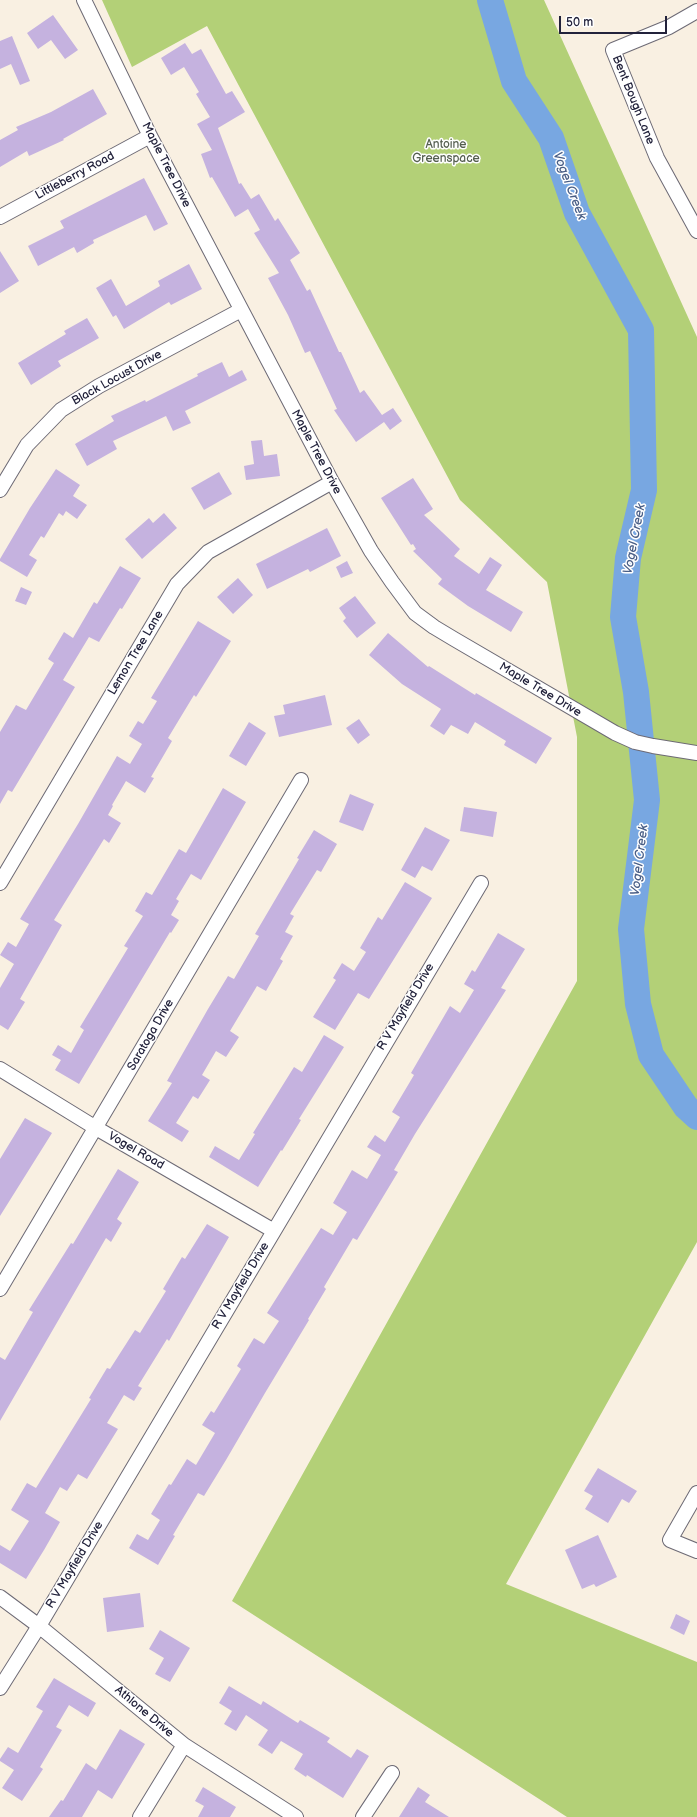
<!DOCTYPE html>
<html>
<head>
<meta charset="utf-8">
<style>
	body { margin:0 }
	#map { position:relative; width:697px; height:1817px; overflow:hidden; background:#f9f0e2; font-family:"Balsamiq Sans",sans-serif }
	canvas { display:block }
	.scale { position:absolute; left:559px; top:16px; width:108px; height:18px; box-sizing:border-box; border:2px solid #22223b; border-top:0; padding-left:5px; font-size:12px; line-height:14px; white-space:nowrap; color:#22223b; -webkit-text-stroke:3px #fff; paint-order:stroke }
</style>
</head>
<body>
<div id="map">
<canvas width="697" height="1817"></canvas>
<div class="scale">50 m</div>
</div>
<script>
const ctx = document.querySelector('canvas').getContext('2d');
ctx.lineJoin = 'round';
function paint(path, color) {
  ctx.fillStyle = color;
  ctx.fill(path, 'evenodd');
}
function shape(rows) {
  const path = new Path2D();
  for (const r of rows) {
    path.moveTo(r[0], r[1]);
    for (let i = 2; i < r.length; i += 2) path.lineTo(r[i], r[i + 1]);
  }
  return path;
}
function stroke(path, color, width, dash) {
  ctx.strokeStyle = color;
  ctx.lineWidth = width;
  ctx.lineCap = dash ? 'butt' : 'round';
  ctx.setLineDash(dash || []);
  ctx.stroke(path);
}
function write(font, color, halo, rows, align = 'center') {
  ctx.font = font + ' "Balsamiq Sans",sans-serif';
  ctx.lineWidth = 3;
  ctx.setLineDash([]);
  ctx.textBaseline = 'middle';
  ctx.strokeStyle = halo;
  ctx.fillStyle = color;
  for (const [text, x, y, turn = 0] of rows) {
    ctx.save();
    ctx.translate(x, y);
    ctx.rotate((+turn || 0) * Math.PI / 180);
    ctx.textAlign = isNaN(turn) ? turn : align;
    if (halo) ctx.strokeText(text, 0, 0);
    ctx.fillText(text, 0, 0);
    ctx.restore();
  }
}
paint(shape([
	[102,0,544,0,697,337,697,1242,506,1584,697,1662,697,1817,567,1817,232,1601,577,981,577,737,547,582,460,500,207,26,132,67]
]), '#b3d077');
stroke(shape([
	[490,0,514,81,551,138,577,213,641,330,644,490,628,558,623,617,636,692,647,800,631,929,638,1004,651,1055,686,1107,697,1117]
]), '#78a7e1', 26);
paint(shape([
	[53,15,78,50,65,59,51,40,38,49,27,33],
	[12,36,30,81,20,85,11,64,0,69,0,41],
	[185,43,192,54,201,49,226,94,232,91,245,112,218,128,239,184,241,183,251,199,259,194,275,221,278,218,300,253,290,260,307,291,310,289,339,352,341,352,360,393,364,390,382,415,393,408,402,421,390,430,384,422,356,442,334,410,337,409,310,351,305,353,288,315,268,278,279,273,254,233,260,230,248,209,235,217,212,177,210,178,201,154,212,150,197,124,210,117,196,94,199,92,184,67,171,75,161,58],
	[93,89,107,114,63,139,64,140,29,156,27,151,0,167,0,140,18,130,16,127,51,112],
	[144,178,168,224,154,231,146,215,93,240,94,243,77,253,74,247,38,266,28,246,64,228,60,221],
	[0,251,19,281,0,293],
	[189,264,202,289,171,305,169,302,124,329,116,315,113,317,96,288,111,279,126,306,160,286,158,281],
	[87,318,99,338,58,361,61,366,31,385,18,363,66,334,64,331],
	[222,362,229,377,242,370,247,380,185,411,191,423,173,431,166,416,113,441,117,449,87,466,75,444,114,421,111,416,145,400,146,402,198,376,197,374],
	[262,440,264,456,277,454,280,476,246,480,244,466,254,464,251,441],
	[56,469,80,485,73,496,87,505,77,519,66,511,63,516,59,513,44,538,41,536,29,555,37,560,27,577,0,561,0,559,30,508],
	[219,472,232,494,204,510,191,488],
	[413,478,433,509,424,515,460,549,454,556,479,574,490,557,502,565,486,590,523,612,511,632,468,606,438,584,442,579,413,551,416,549,413,544,411,545,381,498],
	[164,513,177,528,142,559,125,539,149,518,153,523],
	[327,528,341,556,310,572,308,569,267,589,256,564],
	[347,561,353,573,341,578,336,567],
	[120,566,141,578,122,609,120,608,99,642,89,637,63,680,75,687,12,792,8,790,0,804,0,732,16,705,26,710,54,663,48,659,64,632,73,638,94,602,97,604],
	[238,578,253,595,233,614,217,597],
	[21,587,32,592,26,605,15,601],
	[355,596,376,623,357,638,343,621,346,618,339,608],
	[198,621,231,641,196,697,194,695,168,738,172,741,151,777,154,778,145,793,126,781,112,805,113,806,108,815,121,823,109,843,104,839,54,920,62,925,20,999,25,1002,8,1030,0,1025,0,988,14,964,0,955,8,942,16,947,29,924,20,919,78,824,117,756,130,764,142,744,129,736,138,721,143,724,157,701,151,698],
	[388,633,428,667,429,666,475,695,476,693,552,738,536,764,504,745,506,741,475,722,468,734,451,725,444,735,430,726,441,709,402,684,369,655],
	[325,695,332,725,279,737,274,716,285,714,283,705],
	[359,719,370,735,358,744,346,728],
	[249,722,266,733,246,766,229,756],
	[223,788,246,802,201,880,191,874,176,899,179,901,171,915,179,920,171,933,170,932,79,1084,55,1070,61,1060,52,1055,58,1045,71,1053,84,1030,80,1027,128,948,124,946,143,916,135,911,146,892,152,895,179,849,186,853],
	[350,794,374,804,363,831,339,822],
	[464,807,497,812,493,837,460,831],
	[425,827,450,840,432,871,422,866,415,878,401,870],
	[314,830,337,844,321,872,317,870,290,914,294,916,285,932,293,936,280,959,283,961,266,991,257,986,230,1031,239,1037,226,1057,216,1051,202,1075,210,1080,198,1099,193,1096,176,1123,189,1131,182,1142,148,1121,172,1083,167,1081,208,1009,228,976,234,979,259,936,255,934,299,859,297,858],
	[405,882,432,898,369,999,358,993,335,1030,313,1017,336,980,333,978,342,963,354,971,366,952,360,948,378,917,382,920],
	[498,933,525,949,501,988,506,990,415,1134,394,1170,398,1172,357,1240,353,1238,324,1287,326,1289,308,1319,309,1320,265,1393,226,1460,204,1496,198,1493,173,1535,175,1536,158,1565,129,1548,137,1534,148,1540,160,1520,151,1514,169,1484,171,1485,187,1459,196,1465,215,1433,202,1425,211,1411,214,1413,241,1369,237,1366,254,1338,264,1344,279,1321,267,1313,321,1228,333,1235,347,1212,333,1203,352,1170,367,1179,381,1155,367,1147,375,1135,385,1142,400,1117,392,1112,414,1075,411,1073,450,1006,460,1013,474,990,464,984,472,970,475,972],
	[324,1035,344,1047,299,1119,301,1120,282,1151,281,1150,258,1187,209,1157,215,1146,239,1160,255,1134,253,1133,294,1067,302,1072],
	[25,1118,52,1133,0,1216,0,1159],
	[118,1169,139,1182,117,1219,122,1223,111,1242,106,1238,0,1421,0,1357,5,1360,33,1312,29,1310,71,1243,73,1244],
	[207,1224,229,1237,169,1341,167,1339,138,1386,142,1388,134,1401,124,1395,107,1423,118,1429,87,1479,78,1474,67,1491,60,1487,45,1513,60,1522,44,1550,26,1579,0,1563,0,1545,10,1551,29,1521,11,1510,27,1483,36,1488,91,1399,89,1398,107,1368,110,1369,135,1330,140,1333,166,1291,163,1289,182,1257,185,1259],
	[598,1468,637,1491,629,1503,622,1499,608,1523,585,1509,593,1496,584,1491],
	[598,1535,617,1577,596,1587,594,1584,582,1589,565,1550],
	[140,1593,144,1627,107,1632,103,1598],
	[676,1614,690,1621,684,1635,670,1628],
	[160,1630,190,1648,170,1682,155,1674,164,1658,149,1649],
	[54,1678,96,1703,88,1717,69,1705,56,1727,62,1730,40,1767,43,1769,22,1801,2,1788,14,1770,0,1761,0,1759,8,1747,18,1753,43,1711,36,1707],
	[229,1686,261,1705,263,1701,298,1723,300,1720,330,1738,327,1742,351,1758,357,1749,369,1756,343,1798,307,1775,306,1777,294,1769,303,1754,281,1741,272,1754,258,1745,268,1730,246,1715,236,1731,224,1724,232,1711,219,1703],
	[120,1729,145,1744,112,1799,98,1790,82,1817,49,1817,61,1800,63,1801,86,1763,96,1770],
	[203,1787,236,1807,230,1817,198,1817,204,1806,195,1801],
	[418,1787,430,1795,425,1802,449,1817,399,1817]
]), '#c5b2df');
const minor = shape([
	[84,0,150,136,332,482,371,551,392,582,415,613,434,627,454,639,615,733,635,742,653,746,697,753],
	[697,11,669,27,613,50,657,158,697,231],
	[0,217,150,136],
	[0,490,27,445,61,410,99,386,241,310],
	[0,883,177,584,208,552,332,482],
	[0,1069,96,1128,274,1231],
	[0,1289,301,780],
	[697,1493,670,1540,697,1551],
	[0,1597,39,1626,184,1745,296,1817],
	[0,1688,39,1626,481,883],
	[140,1817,184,1745],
	[363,1817,392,1773]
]);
stroke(minor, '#6d6a75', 16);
stroke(minor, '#fff', 14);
write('12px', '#22223b', '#fff', [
	["Bent Bough Lane",633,100,68],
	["Maple Tree Drive",166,165,63],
	["Littleberry Road",75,176,-28],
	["Black Locust Drive",117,378,-29],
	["Maple Tree Drive",316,452,62],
	["Lemon Tree Lane",136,653,-59],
	["Maple Tree Drive",540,690,31],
	["R V Mayfield Drive",406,1007,-59],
	["Saratoga Drive",151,1035,-60],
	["Vogel Road",136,1151,30],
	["R V Mayfield Drive",241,1286,-59],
	["R V Mayfield Drive",75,1565,-59],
	["Athlone Drive",144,1712,40]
]);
write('12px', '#555f50', '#fff', [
	["Antoine",446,145],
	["Greenspace",446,159]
]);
write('italic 13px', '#495e86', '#fff', [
	["Vogel Creek",569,186,69],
	["Vogel Creek",635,539,-79],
	["Vogel Creek",640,860,-83]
]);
</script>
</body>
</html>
